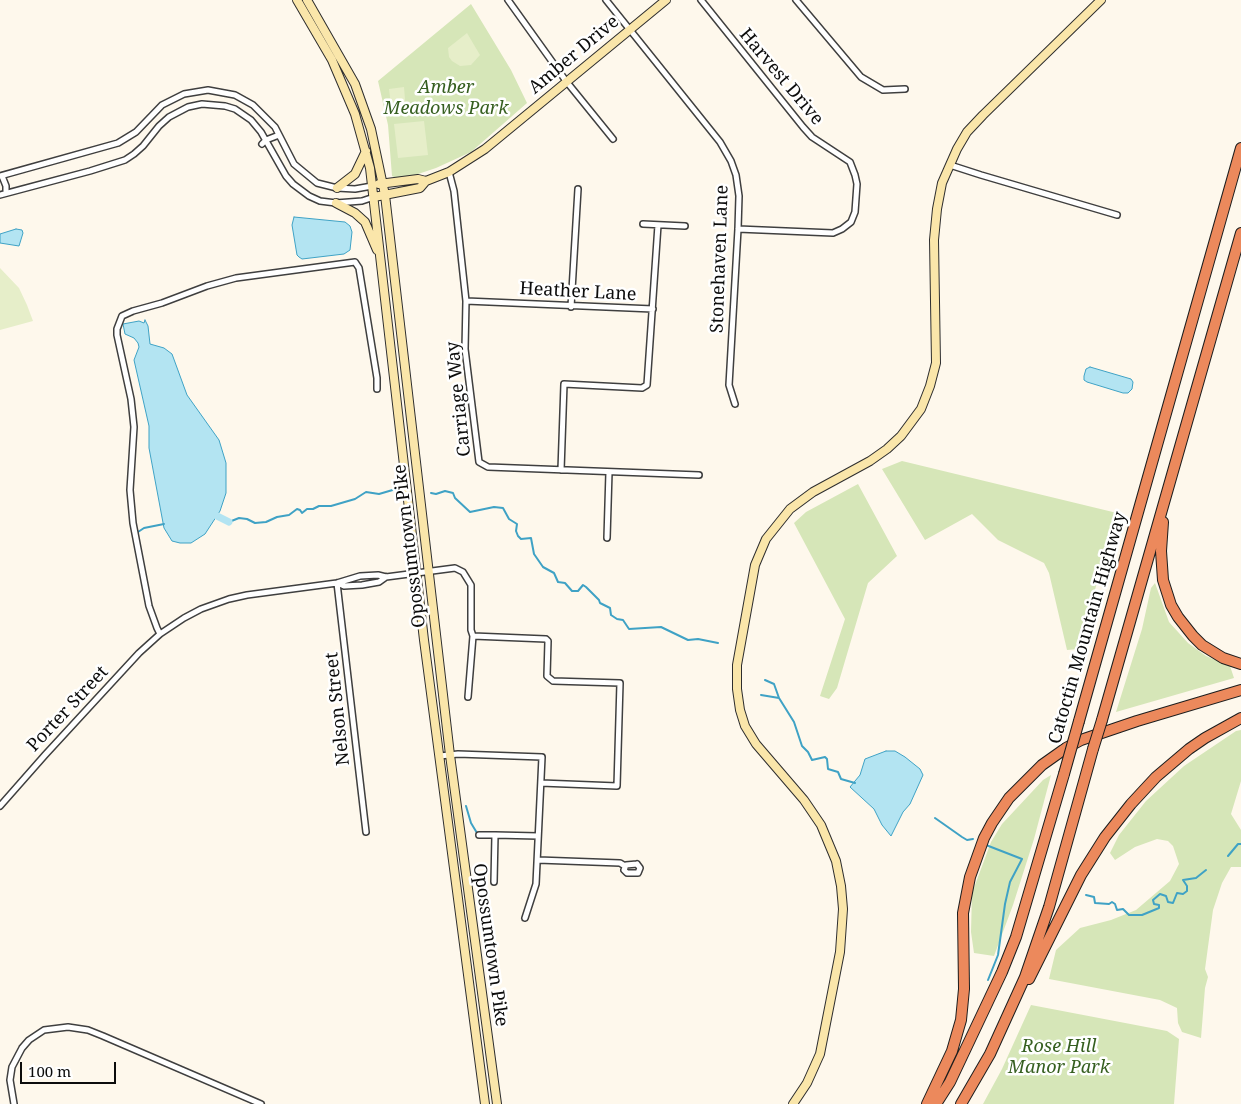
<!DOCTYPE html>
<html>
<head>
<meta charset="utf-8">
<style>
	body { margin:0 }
	#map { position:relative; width:1241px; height:1104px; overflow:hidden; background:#fef8ec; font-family:"Noto Serif",serif }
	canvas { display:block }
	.scale { position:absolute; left:20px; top:1062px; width:96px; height:22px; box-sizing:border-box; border:2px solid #0c0c0c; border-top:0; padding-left:6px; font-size:15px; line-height:18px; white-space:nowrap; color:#0c0c0c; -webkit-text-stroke:4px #fff; paint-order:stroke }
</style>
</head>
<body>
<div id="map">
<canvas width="1241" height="1104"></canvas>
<div class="scale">100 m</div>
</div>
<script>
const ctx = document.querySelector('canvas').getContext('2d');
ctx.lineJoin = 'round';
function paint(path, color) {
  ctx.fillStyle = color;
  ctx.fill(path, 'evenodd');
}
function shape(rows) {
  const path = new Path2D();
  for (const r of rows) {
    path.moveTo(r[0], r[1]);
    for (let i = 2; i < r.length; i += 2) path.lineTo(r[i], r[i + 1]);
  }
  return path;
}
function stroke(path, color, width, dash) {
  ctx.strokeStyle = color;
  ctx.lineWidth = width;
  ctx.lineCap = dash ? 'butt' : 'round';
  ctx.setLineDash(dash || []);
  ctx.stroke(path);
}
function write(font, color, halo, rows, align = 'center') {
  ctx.font = font + ' "Noto Serif",serif';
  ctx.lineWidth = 5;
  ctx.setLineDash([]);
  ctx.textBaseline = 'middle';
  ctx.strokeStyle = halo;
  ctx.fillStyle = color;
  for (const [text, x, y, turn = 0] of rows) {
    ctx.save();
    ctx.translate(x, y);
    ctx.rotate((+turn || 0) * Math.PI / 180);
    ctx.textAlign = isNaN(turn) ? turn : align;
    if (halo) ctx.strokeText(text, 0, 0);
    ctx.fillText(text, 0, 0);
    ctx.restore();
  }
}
paint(shape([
	[471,4,511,70,527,103,471,152,436,168,400,180,392,176,388,125,378,81],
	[902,461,1117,513,1078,649,1067,650,1049,573,1044,563,998,540,972,514,925,540,882,469],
	[858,484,897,556,868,583,837,688,829,699,820,696,845,619,794,523,806,512],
	[1155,583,1169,622,1188,643,1206,656,1230,666,1234,678,1116,712,1142,629,1151,588],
	[1241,730,1241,781,1231,814,1241,830,1241,867,1231,867,1222,883,1213,910,1205,969,1208,977,1205,988,1201,1038,1182,1032,1178,1023,1177,1008,1160,1000,1049,979,1056,950,1080,928,1111,920,1136,910,1170,881,1179,864,1173,846,1168,841,1157,839,1135,847,1115,860,1110,853,1119,835,1146,801,1184,766,1236,731],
	[1051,775,1034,839,1013,905,994,956,974,953,971,932,972,893,991,842,1002,824,1043,780],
	[1031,1005,1167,1031,1179,1039,1174,1104,983,1104,1002,1069]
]), '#d6e6b8');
paint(shape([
	[467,33,480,55,471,65,460,66,452,61,449,57,448,48],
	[404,87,406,112,392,114,389,89],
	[424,121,428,155,398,158,394,124],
	[0,268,19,288,27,305,33,321,0,330]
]), '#e6eec9');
const water = shape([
	[294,217,345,222,350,226,352,232,350,250,344,254,302,259,299,257,297,255,292,225,294,217],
	[16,229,22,230,23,233,19,246,0,243,0,234,16,229],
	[145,320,148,326,150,344,164,348,172,354,187,395,219,440,226,463,226,493,220,511,205,534,191,543,180,543,172,541,164,528,149,448,149,426,134,360,139,347,138,343,134,338,125,334,123,324,139,321,144,323,145,320],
	[1090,367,1131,379,1133,382,1132,389,1128,393,1123,393,1087,382,1084,380,1084,376,1086,369,1090,367],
	[886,751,895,751,905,757,920,769,923,775,910,804,903,812,891,836,882,825,874,809,850,787,860,775,865,759,886,751]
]);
paint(water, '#b3e4f2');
stroke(water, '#3fa2c5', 1);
stroke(shape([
	[431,493,436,494,445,491,453,493,455,498,470,512,494,507,503,508,509,519,517,524,516,531,518,536,521,539,531,538,534,554,543,567,554,573,558,582,565,583,572,591,578,591,583,585,586,587,599,600,600,603,610,608,611,615,617,619,623,620,629,629,661,627,688,640,698,639,718,643],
	[229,522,239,518,247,519,255,523,266,522,277,517,289,515,297,509,300,510,302,513,307,509,313,509,319,506,331,506,355,499,366,492,379,494,396,489],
	[138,532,144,528,164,524],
	[765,680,774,684,779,698,794,722,802,746,808,752,812,760,825,757,827,759,828,769,838,772,841,779,855,783],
	[761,695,779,698],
	[466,806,471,823,477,833],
	[935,818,962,837,967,840,973,839],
	[986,845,1022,859,1010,882,1005,904,998,955,988,980],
	[1228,856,1238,844,1241,844],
	[1086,895,1094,897,1095,903,1109,904,1112,902,1115,904,1117,910,1123,909,1129,915,1142,915,1159,908,1159,905,1154,904,1153,900,1160,894,1166,896,1168,902,1173,903,1177,893,1183,894,1187,891,1187,886,1183,880,1196,878,1206,870]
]), '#3fa2c5', 2);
stroke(shape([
	[217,516,229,522]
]), '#b3e4f2', 7);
const street = shape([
	[508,0,566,81,613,139],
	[606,0,720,142,731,161,736,175,739,196,738,229,729,385,735,404],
	[701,0,803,127,812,137,850,162,855,175,857,184,855,212,851,222,842,229,833,233,738,229],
	[796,0,861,77,883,90,905,89],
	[262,144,266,140,279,135],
	[950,165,981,175,1117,215],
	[449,172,454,191,466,301,465,349,479,462,488,467,699,475],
	[0,176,118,143,136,132,162,105,184,94,208,90,235,95,253,105,275,127,294,164,317,183,337,188,355,189,372,186],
	[2,176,6,186,6,193],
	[0,195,90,171,125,160,134,154,143,146,159,126,169,117,188,107,202,104,225,106,235,109,251,120,261,132,286,176,293,184,309,196,320,201,336,203,362,201,374,197],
	[643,224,685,226],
	[466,301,653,309],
	[571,307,578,189],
	[377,389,377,378,359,268,355,262,236,278,207,286,162,303,133,311,122,316,117,329,117,335,131,399,134,427,130,490,133,523,149,606,157,628,160,634,184,618,201,609,229,599,247,595,337,583,360,576,378,575,386,577,455,568,463,572,471,585,471,630,473,636,546,639,548,641,547,676,553,681,620,683,617,786,541,783],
	[561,470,564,384,642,388,647,385,658,225],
	[607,538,609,472],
	[337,583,366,832],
	[337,583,344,586,362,585,379,582,386,577],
	[468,697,473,636],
	[440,756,458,754,542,757,536,884,525,918],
	[0,806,45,755,139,653,160,634],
	[479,835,495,835],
	[538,860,620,863,625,866],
	[637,864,640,868,638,873,627,873,624,870,626,865,637,864],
	[494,882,495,835,538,836],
	[14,1104,10,1080,12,1067,22,1048,29,1040,44,1030,68,1027,88,1030,103,1036,261,1104]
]);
const secondary = shape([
	[297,0,332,60,355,114,370,168,424,640,485,1104],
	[307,0,355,84,371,129,385,195,450,755,497,1104],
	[379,184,418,179,426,181],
	[337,188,355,174,366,151],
	[374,197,420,188,426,181,449,172,485,149,666,0],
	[336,203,355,213,365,222,377,250],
	[793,1104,807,1083,820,1054,840,952,843,909,841,886,836,861,821,825,804,800,756,744,745,726,740,710,737,689,737,665,755,565,766,539,790,509,813,492,870,461,887,449,901,436,921,409,930,386,936,363,934,240,937,209,942,183,957,149,967,132,983,115,1101,0]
]);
const highway = shape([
	[1163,522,1161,551,1163,580,1171,605,1178,617,1193,636,1202,645,1223,658,1241,664],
	[1102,720,1241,233],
	[1079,721,1241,148],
	[1029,979,1081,875,1105,837,1131,804,1156,777,1189,749,1205,738,1241,718],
	[927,1104,952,1051,961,1020,964,989,963,913,970,877,984,838,992,823,1009,798,1042,765,1066,748,1081,740,1137,721,1241,690],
	[936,1104,950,1082,1002,972,1016,937,1064,774],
	[961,1104,990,1054,1025,977,1049,907,1093,749]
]);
stroke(street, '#3f3f3f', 8);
stroke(secondary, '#2e2e2e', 10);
stroke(highway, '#1d1d1d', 12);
stroke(street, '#fff', 5);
stroke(secondary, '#fae6aa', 8);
stroke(highway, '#ec895c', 10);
const highwayBridge = shape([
	[1093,749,1102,720],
	[1064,774,1079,721]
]);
stroke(highwayBridge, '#1d1d1d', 12, []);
stroke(highwayBridge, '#ec895c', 10);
write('18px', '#0c0c0c', '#fff', [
	["Amber Drive",574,55,-40],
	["Harvest Drive",781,77,50],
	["Stonehaven Lane",720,259,-88],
	["Heather Lane",578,292,3],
	["Carriage Way",459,399,-96],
	["Opossumtown Pike",410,546,-97],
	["Catoctin Mountain Highway",1088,628,-74],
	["Porter Street",68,709,-47],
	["Nelson Street",338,709,-96],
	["Opossumtown Pike",490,945,82]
]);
write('italic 18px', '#365f20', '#fff', [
	["Amber",446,88],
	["Meadows Park",446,109],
	["Rose Hill",1059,1047],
	["Manor Park",1059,1068]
]);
</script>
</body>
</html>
